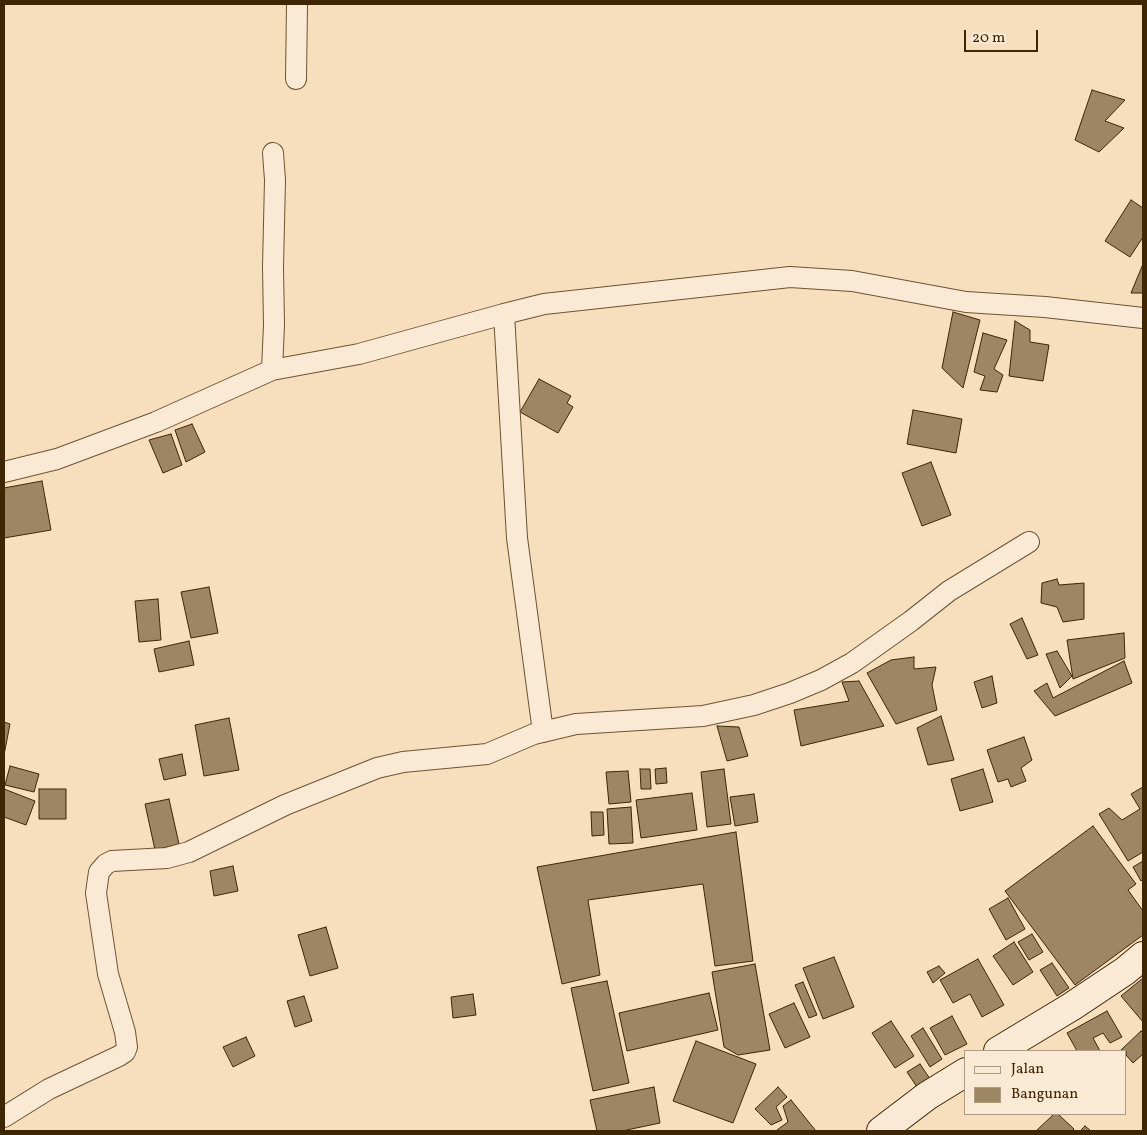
<!DOCTYPE html>
<html>
<head>
<meta charset="utf-8">
<style>
	body { margin:0 }
	#map { position:relative; width:1147px; height:1135px; overflow:hidden; background:#f7dfbe; font-family:Vollkorn,serif }
	canvas { display:block }
	.frame { position:absolute; inset:0; border:5px solid #3e2503; pointer-events:none }
	.legend { position:absolute; left:964px; top:1050px; width:162px; height:65px; box-sizing:border-box; background:#faead5; border:1px solid #af9b81; margin:0; padding:6px 9px; list-style:none; font-size:15px; color:#3e2503 }
	.legend li { display:flex; align-items:center; gap:10px; height:25px }
	.legend b { width:25px; border:1px solid #af9b81 }
	.scale { position:absolute; left:964px; top:30px; width:74px; height:22px; box-sizing:border-box; border:2px solid #3e2503; border-top:0; padding-left:6px; font-size:15px; line-height:18px; white-space:nowrap; color:#3e2503; -webkit-text-stroke:4px #faead5; paint-order:stroke }
</style>
</head>
<body>
<div id="map">
<canvas width="1147" height="1135"></canvas>
<div class="frame"></div>
<ul class="legend">
<li><b style="height:6px;background:#faead5"></b>Jalan</li>
<li><b style="height:14px;background:#9e8664"></b>Bangunan</li>
</ul>
<div class="scale">20 m</div>
</div>
<script>
const ctx = document.querySelector('canvas').getContext('2d');
ctx.lineJoin = 'round';
function paint(path, color) {
  ctx.fillStyle = color;
  ctx.fill(path, 'evenodd');
}
function shape(rows) {
  const path = new Path2D();
  for (const r of rows) {
    path.moveTo(r[0], r[1]);
    for (let i = 2; i < r.length; i += 2) path.lineTo(r[i], r[i + 1]);
  }
  return path;
}
function stroke(path, color, width, dash) {
  ctx.strokeStyle = color;
  ctx.lineWidth = width;
  ctx.lineCap = dash ? 'butt' : 'round';
  ctx.setLineDash(dash || []);
  ctx.stroke(path);
}
const building = shape([
	[1092,90,1125,100,1105,121,1124,128,1099,152,1075,140,1092,90],
	[1131,200,1143,208,1143,237,1130,257,1105,241,1131,200],
	[1143,264,1143,293,1131,293,1143,264],
	[953,312,980,320,963,388,942,368,953,312],
	[1015,321,1030,330,1030,342,1049,345,1043,381,1009,376,1015,321],
	[983,333,1007,340,994,369,1003,375,997,392,980,390,985,376,974,372,983,333],
	[539,379,571,396,567,403,573,407,558,433,520,412,539,379],
	[913,410,962,419,956,453,907,444,913,410],
	[192,424,205,452,186,462,175,430,192,424],
	[171,434,182,465,163,473,149,440,171,434],
	[931,462,951,515,922,526,902,473,931,462],
	[42,481,51,530,4,538,4,488,42,481],
	[1057,579,1059,585,1084,583,1084,619,1063,622,1057,607,1041,603,1042,583,1057,579],
	[209,587,218,633,191,638,181,592,209,587],
	[158,599,161,640,139,642,135,601,158,599],
	[1022,618,1038,655,1027,659,1010,624,1022,618],
	[1124,633,1125,658,1073,679,1067,640,1124,633],
	[189,641,194,665,159,672,154,649,189,641],
	[1057,651,1072,676,1060,688,1046,654,1057,651],
	[914,657,914,669,936,667,932,685,937,710,896,724,867,673,891,660,914,657],
	[1124,661,1132,683,1055,716,1034,691,1047,683,1053,698,1124,661],
	[992,676,997,703,982,708,974,682,992,676],
	[859,681,884,726,801,746,794,710,849,701,842,682,859,681],
	[941,716,954,760,928,765,917,728,941,716],
	[229,718,239,770,204,776,195,725,229,718],
	[4,722,10,724,4,755,4,722],
	[717,726,739,727,748,756,727,761,717,726],
	[1024,737,1032,760,1021,768,1026,781,1011,787,1008,779,998,782,987,750,1024,737],
	[182,754,186,775,164,780,159,759,182,754],
	[10,766,39,774,34,792,5,785,10,766],
	[666,768,667,783,656,784,655,769,666,768],
	[640,769,650,769,651,789,641,789,640,769],
	[724,769,731,824,707,827,701,772,724,769],
	[983,769,993,802,960,811,951,779,983,769],
	[628,771,631,802,609,804,606,772,628,771],
	[1143,787,1143,852,1128,861,1099,814,1109,808,1122,820,1140,809,1131,794,1143,787],
	[4,789,35,801,26,825,4,817,4,789],
	[39,789,66,789,66,819,39,819,39,789],
	[692,793,697,830,641,838,636,800,692,793],
	[754,794,758,822,735,826,730,797,754,794],
	[169,799,179,844,155,850,145,804,169,799],
	[631,807,633,843,609,844,607,809,631,807],
	[591,812,603,812,604,835,592,836,591,812],
	[1093,826,1136,884,1128,890,1143,911,1143,935,1075,985,1005,891,1093,826],
	[736,832,753,961,715,966,703,884,588,900,600,975,562,984,537,867,736,832],
	[1143,861,1143,879,1141,881,1133,867,1143,861],
	[233,866,238,891,214,896,210,871,233,866],
	[1008,898,1025,929,1006,940,989,909,1008,898],
	[326,927,338,968,310,976,298,935,326,927],
	[1032,934,1043,952,1029,960,1018,942,1032,934],
	[1014,942,1033,972,1013,985,993,956,1014,942],
	[834,957,854,1007,823,1019,803,968,834,957],
	[978,959,1004,1005,982,1017,970,994,953,1003,940,980,978,959],
	[1052,963,1069,988,1057,996,1040,970,1052,963],
	[755,964,770,1050,738,1055,724,1047,712,972,755,964],
	[939,966,945,973,933,983,927,972,939,966],
	[1143,978,1143,1022,1121,996,1143,978],
	[607,981,629,1083,593,1091,571,988,607,981],
	[803,982,817,1015,809,1018,795,985,803,982],
	[709,993,718,1030,627,1051,619,1013,709,993],
	[473,994,476,1015,453,1018,451,997,473,994],
	[304,996,312,1021,295,1027,287,1001,304,996],
	[794,1003,810,1037,785,1048,769,1014,794,1003],
	[1107,1011,1122,1037,1110,1043,1103,1033,1093,1038,1100,1051,1077,1051,1067,1033,1107,1011],
	[952,1016,967,1044,945,1055,930,1028,952,1016],
	[891,1021,914,1056,895,1068,872,1033,891,1021],
	[923,1028,942,1059,930,1067,911,1036,923,1028],
	[1141,1031,1143,1033,1143,1054,1133,1063,1126,1055,1126,1051,1121,1050,1141,1031],
	[246,1037,255,1056,233,1067,223,1047,246,1037],
	[696,1041,756,1064,733,1123,673,1101,696,1041],
	[920,1064,930,1079,917,1087,907,1072,920,1064],
	[654,1087,660,1123,622,1131,597,1131,590,1100,654,1087],
	[778,1087,787,1097,776,1107,782,1120,771,1125,755,1109,778,1087],
	[791,1100,816,1131,778,1131,777,1130,788,1122,783,1106,791,1100],
	[1054,1114,1058,1114,1074,1129,1072,1131,1036,1131,1054,1114],
	[1085,1126,1091,1131,1080,1131,1085,1126]
]);
paint(building, '#9e8664');
stroke(building, '#3e2503', 1);
const street = shape([
	[296,79,297,4],
	[504,314,517,538,543,732],
	[272,370,274,325,273,267,275,180,273,153],
	[4,472,57,459,156,422,272,370,359,354,504,314,544,304,790,277,852,281,966,302,1045,307,1143,318],
	[4,1117,49,1089,119,1056,125,1052,127,1047,125,1032,108,974,96,893,99,872,106,864,112,861,167,858,189,852,285,805,377,768,403,762,487,754,534,734,576,724,703,716,754,705,790,693,821,680,852,663,911,621,949,591,1029,542]
]);
const secondary = shape([
	[998,1051,1071,1007,1125,971,1143,956],
	[881,1131,927,1096,966,1072]
]);
stroke(street, '#6c5432', 22);
stroke(secondary, '#3e2503', 30);
stroke(street, '#faead5', 20);
stroke(secondary, '#faead5', 28);
</script>
</body>
</html>
